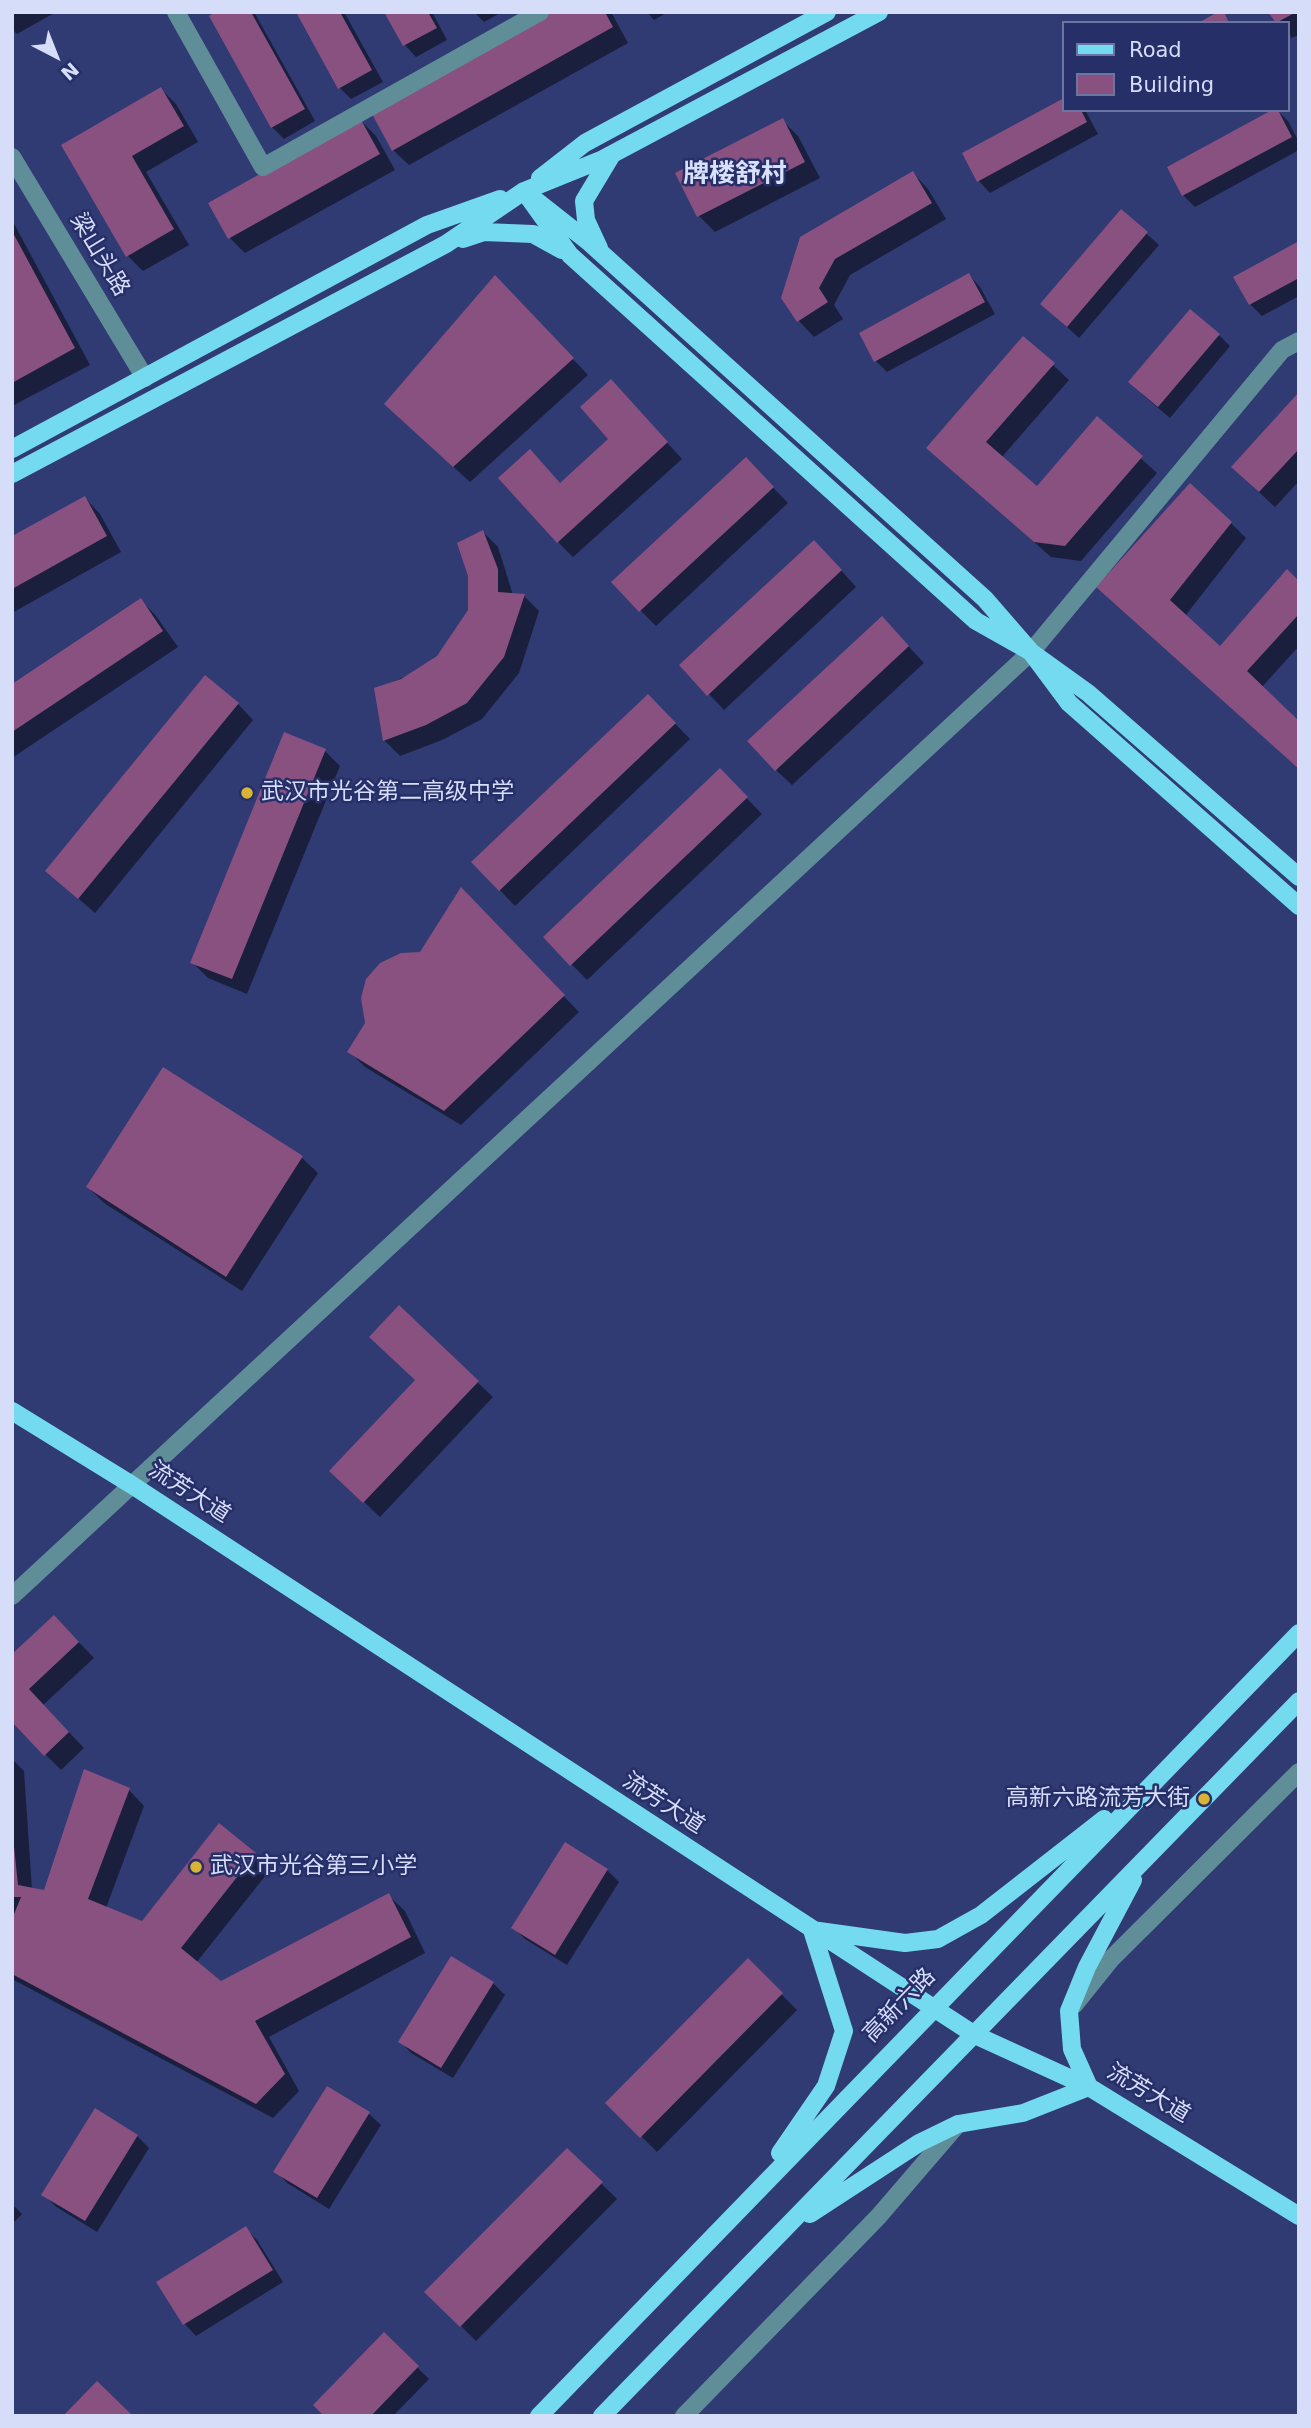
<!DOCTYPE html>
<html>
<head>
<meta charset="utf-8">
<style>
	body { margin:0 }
	#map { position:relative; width:1311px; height:2428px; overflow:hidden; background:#303a73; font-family:"DejaVu Sans",sans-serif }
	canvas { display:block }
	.frame { position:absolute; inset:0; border:14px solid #d5ddf9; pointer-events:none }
	.legend { position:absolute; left:1062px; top:21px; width:228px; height:91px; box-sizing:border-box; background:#262f67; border:2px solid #6c75a1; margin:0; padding:9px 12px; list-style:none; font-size:21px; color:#d5ddf9 }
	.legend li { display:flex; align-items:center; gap:14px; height:35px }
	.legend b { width:35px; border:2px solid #6c75a1 }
	.north { position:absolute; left:21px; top:21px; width:70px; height:70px; -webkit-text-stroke:5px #262f67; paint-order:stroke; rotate:138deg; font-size:19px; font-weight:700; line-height:28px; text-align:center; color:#d5ddf9 }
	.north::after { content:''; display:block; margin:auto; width:24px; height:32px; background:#d5ddf9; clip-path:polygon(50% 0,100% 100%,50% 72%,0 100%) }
</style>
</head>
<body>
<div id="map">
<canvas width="1311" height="2428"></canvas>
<div class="frame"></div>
<ul class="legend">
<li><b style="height:9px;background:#74daf0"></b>Road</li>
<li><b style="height:19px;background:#895180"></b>Building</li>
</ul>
<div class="north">N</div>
</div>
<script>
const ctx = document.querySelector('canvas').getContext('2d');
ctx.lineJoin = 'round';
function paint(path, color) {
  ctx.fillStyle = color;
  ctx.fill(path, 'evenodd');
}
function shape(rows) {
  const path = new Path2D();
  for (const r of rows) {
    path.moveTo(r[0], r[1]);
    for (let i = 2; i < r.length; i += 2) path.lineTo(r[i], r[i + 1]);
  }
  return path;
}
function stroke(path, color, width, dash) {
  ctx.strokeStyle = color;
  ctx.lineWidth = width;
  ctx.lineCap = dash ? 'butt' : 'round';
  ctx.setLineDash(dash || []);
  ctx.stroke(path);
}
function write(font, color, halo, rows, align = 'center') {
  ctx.font = font + ' "DejaVu Sans","Noto Sans SC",sans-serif';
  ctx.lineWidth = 5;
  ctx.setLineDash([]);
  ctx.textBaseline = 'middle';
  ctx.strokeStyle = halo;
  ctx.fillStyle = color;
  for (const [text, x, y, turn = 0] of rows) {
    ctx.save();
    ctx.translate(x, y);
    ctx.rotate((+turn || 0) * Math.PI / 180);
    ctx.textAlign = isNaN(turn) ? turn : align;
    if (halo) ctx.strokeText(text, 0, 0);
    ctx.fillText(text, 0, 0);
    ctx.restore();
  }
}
paint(shape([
	[12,12,56,12,17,34,12,29],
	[219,12,254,12,315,121,284,139,272,127],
	[298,12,344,12,383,82,351,99,340,88],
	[386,12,432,12,447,40,416,57,405,45],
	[474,12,502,12,484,22],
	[553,12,611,12,628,43,409,165,393,150],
	[647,12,668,12,654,20],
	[1270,12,1299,12,1299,35,1291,38,1288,23,1276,23],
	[161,89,176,104,198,142,146,172,189,245,143,271,128,256,64,146],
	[1064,100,1064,110,1085,110,1098,134,990,193,979,181,964,154],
	[1277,110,1288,121,1299,142,1299,150,1195,207,1183,195],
	[360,120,376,136,395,170,245,253,230,238],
	[782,120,798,136,820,178,715,232,699,216],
	[913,173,928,189,946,219,850,275,834,305,843,319,814,337,799,321,783,297],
	[1122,212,1159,245,1079,338,1042,304],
	[12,220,90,365,12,406],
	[1299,243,1299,296,1262,316,1250,304,1236,277],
	[969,275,980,287,995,314,887,372,876,361],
	[510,293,588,375,470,482,402,420],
	[1219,335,1230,346,1170,418,1142,394],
	[1053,365,1069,380,1001,458,1037,489,1097,419,1157,473,1081,561,1051,557,928,448],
	[1299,395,1299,481,1275,507,1248,482],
	[626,397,682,459,573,557,558,542,561,484,611,439],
	[761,475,788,503,656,626,640,610],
	[85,498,100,514,121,552,12,613,12,538],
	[1231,523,1246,538,1185,616,1220,648,1299,583,1299,646,1261,688,1114,603],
	[483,532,498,547,513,595,524,596,539,611,519,673,482,719,442,740,400,756,384,740,376,689,423,669,439,657,469,610,470,575],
	[830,558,856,587,724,710,709,694],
	[141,600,156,616,178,647,12,758,12,686],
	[897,634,924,663,792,785,776,770],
	[648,696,690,739,515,906,473,862],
	[238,704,253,720,95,913,47,871],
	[325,751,340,766,247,994,208,978,192,962],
	[720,771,762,814,587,980,545,937],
	[476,905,579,1012,461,1125,365,1067,349,1051,421,954],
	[164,1069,302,1158,318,1173,242,1291,104,1203,88,1187],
	[417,1380,477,1382,493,1397,380,1517,347,1486],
	[70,1633,94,1658,43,1705,84,1748,61,1770,45,1754,12,1656],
	[12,1759,24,1771,32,1890,45,1892,129,1790,144,1806,106,1908,143,1923,255,1854,270,1870,196,1963,221,1983,389,1896,405,1911,425,1953,269,2037,299,2091,273,2118,12,1979,12,1924,16,1913,12,1914],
	[607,1870,619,1882,567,1965,525,1939,514,1928],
	[748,1961,797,2010,657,2152,608,2103],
	[493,1983,505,1995,453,2078,411,2053,400,2041],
	[328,2088,369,2114,381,2125,329,2209,287,2183,276,2171],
	[137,2136,149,2148,97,2232,55,2206,44,2194],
	[567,2150,617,2199,476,2341,427,2292],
	[12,2204,22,2214,12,2224],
	[245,2228,257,2240,283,2282,196,2336,185,2324,159,2283],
	[384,2335,429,2379,393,2416,327,2416]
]), '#0007');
paint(shape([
	[215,12,251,12,305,109,271,128,209,16],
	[296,12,340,12,372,70,338,89],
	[384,12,428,12,437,28,403,46],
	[550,12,605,12,613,27,392,151,371,112],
	[1218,12,1224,12,1229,23,1198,23],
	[1268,12,1296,12,1276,23],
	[161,87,184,126,132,156,174,229,126,257,61,145],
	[1064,98,1064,110,1081,110,1087,122,977,182,962,153],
	[1272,110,1278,110,1292,137,1182,196,1167,167],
	[360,118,380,154,228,239,208,203],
	[783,118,805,162,697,217,675,173],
	[913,171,932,203,835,259,819,288,828,302,797,322,781,298,800,237],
	[1121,209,1148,232,1067,327,1040,304],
	[12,231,75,348,12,383],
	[1299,241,1299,278,1249,305,1233,277],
	[969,273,985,302,874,362,859,333],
	[495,275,574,358,453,467,384,404],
	[1190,309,1220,334,1158,407,1128,382],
	[1023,336,1055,363,986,442,1037,486,1097,416,1143,456,1065,546,1034,542,926,448],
	[611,379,668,442,557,543,498,478,530,449,560,483,608,439,580,407],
	[1299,392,1299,449,1259,492,1231,467],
	[746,457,774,487,639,612,611,582],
	[1190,483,1232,522,1170,600,1220,646,1287,569,1299,581,1299,614,1247,671,1299,721,1299,769,1096,587],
	[85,496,107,536,12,589,12,536],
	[483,530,498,569,498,592,525,594,504,657,467,703,426,725,383,741,374,688,401,679,437,656,468,610,468,576,457,543],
	[814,540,842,570,707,696,679,665],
	[141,598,163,631,12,732,12,684],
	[882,616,909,646,775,771,747,741],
	[205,675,239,703,78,899,45,871],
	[648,694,676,723,499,891,471,862],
	[284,732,326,749,232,979,190,963],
	[720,768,748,797,570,966,543,937],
	[461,887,565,995,444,1111,347,1052,365,1023,361,998,366,979,380,963,401,953,420,952],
	[163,1067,303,1156,226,1277,86,1187],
	[399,1305,479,1381,363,1503,329,1471,415,1380,369,1337],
	[54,1615,79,1642,29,1689,69,1732,44,1756,12,1722,12,1654],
	[84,1769,130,1788,88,1899,142,1921,219,1823,256,1853,181,1948,221,1981,389,1893,411,1937,255,2021,285,2074,256,2104,12,1974,12,1919,21,1897,12,1897,12,1827,18,1885,44,1890],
	[565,1842,608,1869,555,1955,511,1928],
	[451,1956,494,1982,441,2068,398,2042],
	[748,1958,783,1993,640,2138,605,2103],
	[327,2086,370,2112,317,2198,273,2172],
	[95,2108,138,2135,85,2221,41,2195],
	[567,2148,603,2182,460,2327,424,2292],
	[246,2226,273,2270,183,2325,156,2282],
	[384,2332,419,2366,371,2416,324,2416,313,2405],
	[97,2381,133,2416,63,2416]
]), '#895180');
stroke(shape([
	[176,12,263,167,540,12],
	[12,157,145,378],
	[12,1596,1031,652,1282,350,1299,341],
	[1074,2005,1111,1959,1299,1772],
	[684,2416,878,2217,958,2124]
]), '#5f8e98', 18);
stroke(shape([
	[540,178,585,143,827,12],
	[524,191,590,243,985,599,1031,652,976,621,570,255,524,191],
	[463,239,484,232,533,234,562,250],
	[599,248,586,220,584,201,611,156],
	[12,449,427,225,500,199],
	[12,474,446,244,524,191,603,159,879,12],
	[1299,877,1088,693,1031,652,1069,703,1299,906],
	[12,1411,132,1485,975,2035,1089,2087,1299,2216],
	[780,2153,826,2086,844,2031,812,1930,905,1943,938,1939,981,1915,1104,1819],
	[810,2214,919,2143,958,2124,1023,2113,1089,2087,1072,2049,1069,2011,1087,1967,1133,1880],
	[539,2416,1299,1633],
	[602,2416,1299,1701]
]), '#74daf0', 18);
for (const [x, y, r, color] of [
	[247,793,7,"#d7b434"],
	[1204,1799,7,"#d7b434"],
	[196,1867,7,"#d7b434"]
]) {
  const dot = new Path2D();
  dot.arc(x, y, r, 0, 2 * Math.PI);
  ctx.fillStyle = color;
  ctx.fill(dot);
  stroke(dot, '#262f67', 2.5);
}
write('23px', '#d5ddf9', '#262f67', [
	["梁山头路",99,255,59],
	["流芳大道",189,1493,33],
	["流芳大道",663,1804,33],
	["高新六路",900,2006,-46],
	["流芳大道",1148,2094,31]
]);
write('23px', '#d5ddf9', '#262f67', [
	["武汉市光谷第二高级中学",261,793],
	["高新六路流芳大街",1190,1799,"right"],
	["武汉市光谷第三小学",210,1867]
], 'left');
write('bold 26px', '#d8e0fc', '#262f67', [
	["牌楼舒村",735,175]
]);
</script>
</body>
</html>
